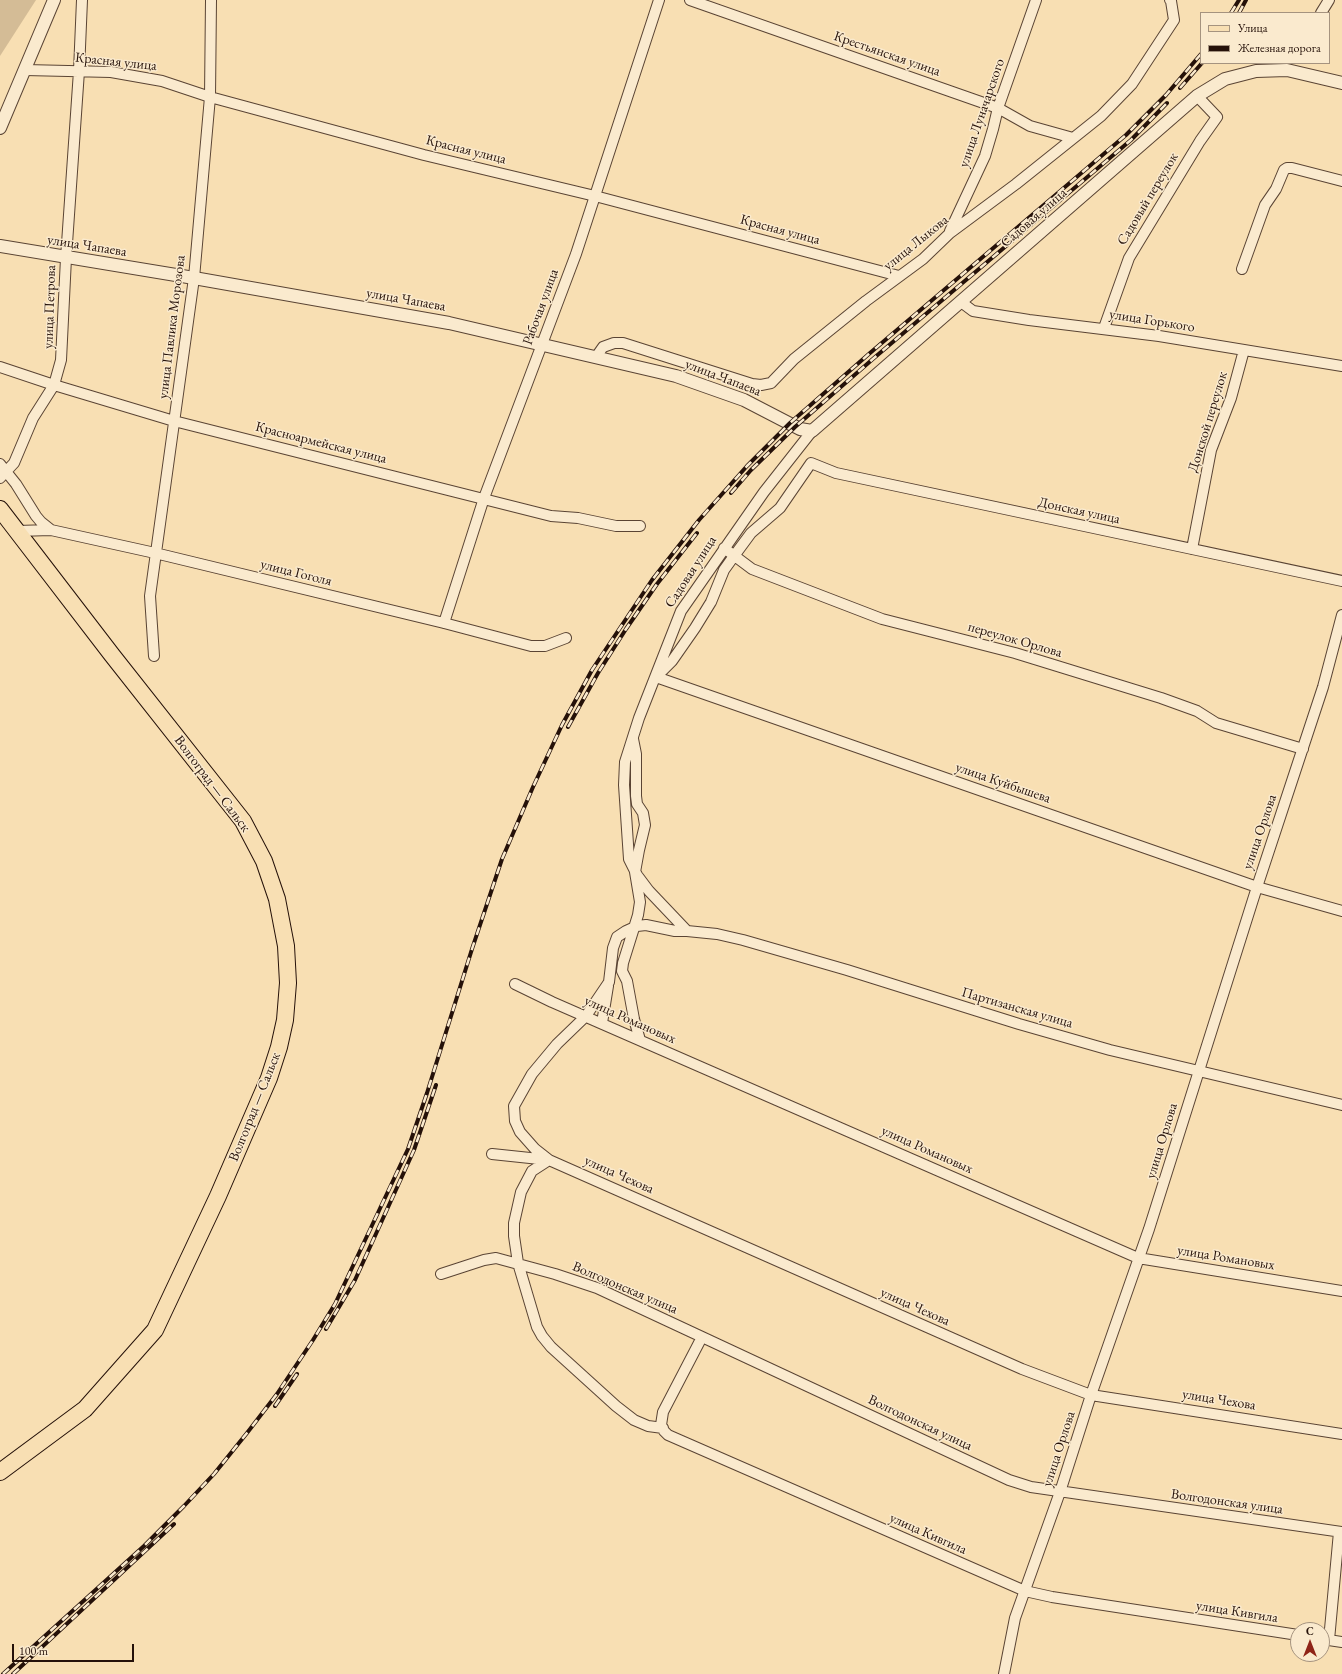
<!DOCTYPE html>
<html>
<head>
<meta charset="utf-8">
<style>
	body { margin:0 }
	#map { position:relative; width:1342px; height:1674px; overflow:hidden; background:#f8dfb3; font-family:"EB Garamond",serif }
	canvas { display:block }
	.legend { position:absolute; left:1200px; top:12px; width:130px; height:52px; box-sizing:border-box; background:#faeace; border:1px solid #a5937f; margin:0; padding:5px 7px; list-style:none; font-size:12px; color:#251109 }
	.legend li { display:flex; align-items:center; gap:8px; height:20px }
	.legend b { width:20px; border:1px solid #a5937f }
	.north { position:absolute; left:1290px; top:1622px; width:40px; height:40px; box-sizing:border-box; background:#faeace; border:1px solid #a5937f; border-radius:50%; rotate:0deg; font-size:11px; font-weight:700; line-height:16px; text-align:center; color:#251109 }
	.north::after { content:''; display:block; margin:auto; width:14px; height:18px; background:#8f2418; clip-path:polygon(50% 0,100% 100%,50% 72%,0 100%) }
	.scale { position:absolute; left:12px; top:1644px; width:122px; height:18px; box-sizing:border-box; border:2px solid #251109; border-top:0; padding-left:5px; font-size:12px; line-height:14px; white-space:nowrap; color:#251109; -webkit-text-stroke:3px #faeace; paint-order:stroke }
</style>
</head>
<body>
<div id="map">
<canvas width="1342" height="1674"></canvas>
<ul class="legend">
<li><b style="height:5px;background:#f8dfb3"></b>Улица</li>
<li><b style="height:5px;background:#251109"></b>Железная дорога</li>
</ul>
<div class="north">С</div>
<div class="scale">100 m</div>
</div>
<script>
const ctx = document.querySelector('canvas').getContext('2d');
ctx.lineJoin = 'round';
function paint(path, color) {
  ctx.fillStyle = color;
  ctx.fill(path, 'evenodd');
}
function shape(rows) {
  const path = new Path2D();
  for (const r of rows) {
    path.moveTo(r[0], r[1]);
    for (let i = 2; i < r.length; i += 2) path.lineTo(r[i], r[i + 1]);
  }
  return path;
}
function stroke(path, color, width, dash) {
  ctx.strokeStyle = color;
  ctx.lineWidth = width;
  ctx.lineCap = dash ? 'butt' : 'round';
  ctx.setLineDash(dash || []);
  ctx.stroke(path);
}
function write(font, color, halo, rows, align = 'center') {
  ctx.font = font + ' "EB Garamond",serif';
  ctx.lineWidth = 3;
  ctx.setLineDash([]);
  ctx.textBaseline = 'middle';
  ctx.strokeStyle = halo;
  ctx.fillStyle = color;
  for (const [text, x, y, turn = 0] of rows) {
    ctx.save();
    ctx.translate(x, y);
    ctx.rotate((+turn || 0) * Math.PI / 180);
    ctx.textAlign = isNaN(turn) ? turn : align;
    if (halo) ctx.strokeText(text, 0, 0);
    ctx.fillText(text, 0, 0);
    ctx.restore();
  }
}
paint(shape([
	[0,0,36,0,0,56]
]), '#d4bc96');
const minor = shape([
	[690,0,998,108,1030,126,1073,138],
	[1321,13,1329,0],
	[25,70,111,72,162,81,210,97,424,155,595,196,899,276],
	[950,231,985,156,993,129,998,108,1036,0],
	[1242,269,1265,205,1276,189,1284,170,1287,168,1292,168,1342,181],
	[961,302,973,311,1029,320,1159,336,1342,366],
	[1104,328,1129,258,1200,141,1217,117,1197,96],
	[596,357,603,347,614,343,623,343,752,384,761,385,771,383,794,359,866,301,923,259,950,233,1016,184,1101,116,1132,84,1174,20,1171,1,1170,0],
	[0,367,54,385,174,421,551,516,578,518,616,526,640,526],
	[0,464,16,484,36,516,41,522,51,530],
	[0,478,14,463,33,418,54,385,61,360,66,258,79,71,82,0],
	[17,531,51,530,155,553,444,623,531,646,545,646,566,638],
	[724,548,752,569,882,619,1015,653,1161,698,1197,711,1216,723,1303,749],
	[1192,549,1211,450,1231,398,1244,350],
	[444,623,484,498,576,254,659,0],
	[154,656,150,596,194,278,210,97,211,0],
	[656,677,672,661,695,628,711,602,724,570,734,556,751,533,780,508,811,463,836,473,1342,581],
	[656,677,1257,887,1342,911],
	[633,739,636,754,636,796,637,804,643,813,645,825,639,850,635,872,640,902,638,915,623,963,622,971,627,981,634,1019,640,1040],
	[687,931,649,891,637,875,629,859,624,785,625,762,639,718,681,611,764,492,812,431],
	[515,984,552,1002,1138,1258,1342,1291],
	[602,1023,608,986],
	[492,1154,549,1160,1022,1369,1091,1395,1342,1434],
	[441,1274,484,1260,496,1258,555,1274,597,1288,1009,1480,1031,1487,1342,1532],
	[702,1337,663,1412,661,1425,664,1431,668,1435,1025,1591,1052,1597,1298,1635],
	[663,1428,648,1426,634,1420,616,1406,551,1347,542,1336,537,1327,518,1263,514,1236,514,1223,521,1192,532,1171,549,1160,535,1149,520,1132,515,1121,514,1106,532,1074,557,1044,586,1016,609,982,613,948,617,937,626,931,637,926,646,925,675,931,687,931,717,934,743,940,847,970,1019,1024,1110,1050,1342,1105],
	[1322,1639,1342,1642],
	[1329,1640,1339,1532],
	[1004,1674,1015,1618,1060,1492,1091,1395,1149,1229,1257,887,1323,687,1342,615]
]);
const tertiary = shape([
	[0,128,54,0],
	[0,246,194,278,449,323,676,376,744,400,800,429,812,431,1197,96,1225,79,1256,71,1287,70,1342,83]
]);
const primary = shape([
	[0,509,112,655,243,821,264,861,277,899,286,946,288,983,285,1020,279,1047,269,1078,218,1196,155,1330,85,1409,0,1472]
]);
stroke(minor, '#5a4434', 12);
stroke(tertiary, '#5a4434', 14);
stroke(primary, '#251109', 18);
stroke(minor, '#faeace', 10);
stroke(tertiary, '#faeace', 12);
stroke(primary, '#f8dfb3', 16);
const rail = shape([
	[1231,13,1239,0],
	[1239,13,1246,0],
	[1180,88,1202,63],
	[731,493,751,470,795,427,874,358,1131,140,1167,103],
	[568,727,598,673,626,629,657,584,697,533],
	[326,1329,355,1280,414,1150,436,1085],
	[275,1406,297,1374],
	[3,1674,144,1546,184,1506,214,1474,247,1433,277,1394,313,1340,335,1304,408,1149,427,1093,472,949,502,859,533,787,562,725,592,670,652,580,699,520,747,466,790,423,870,353,1126,135,1166,95,1201,54],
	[13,1674,174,1524]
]);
stroke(rail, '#251109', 4);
stroke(rail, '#faeace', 2.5, [8]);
write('14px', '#251109', '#faeace', [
	["Крестьянская улица",887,54,19],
	["Красная улица",116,62,6],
	["улица Луначарского",982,113,-71],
	["Красная улица",466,150,14],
	["Садовый переулок",1148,199,-59],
	["Садовая улица",1034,218,-41],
	["Красная улица",780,230,15],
	["улица Лыкова",916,243,-39],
	["улица Чапаева",87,246,9],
	["улица Чапаева",406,300,10],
	["улица Петрова",50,307,-88],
	["Рабочая улица",541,307,-70],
	["улица Горького",1152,321,9],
	["улица Павлика Морозова",172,327,-83],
	["улица Чапаева",723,378,21],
	["Донской переулок",1208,422,-73],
	["Красноармейская улица",321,443,14],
	["Донская улица",1079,511,12],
	["Садовая улица",691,572,-57],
	["улица Гоголя",296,573,14],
	["переулок Орлова",1015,640,16],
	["улица Куйбышева",1003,783,19],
	["Волгоград — Сальск",212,784,53],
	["улица Орлова",1260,832,-71],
	["Партизанская улица",1017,1008,16],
	["улица Романовых",630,1020,24],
	["Волгоград — Сальск",255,1107,-68],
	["улица Орлова",1162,1141,-73],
	["улица Романовых",927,1150,24],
	["улица Чехова",619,1175,24],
	["улица Романовых",1226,1258,9],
	["Волгодонская улица",625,1288,23],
	["улица Чехова",915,1307,24],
	["улица Чехова",1219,1400,9],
	["Волгодонская улица",920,1423,25],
	["улица Орлова",1059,1449,-72],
	["Волгодонская улица",1227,1502,8],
	["улица Кивгила",928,1534,24],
	["улица Кивгила",1237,1612,9]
]);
</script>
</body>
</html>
